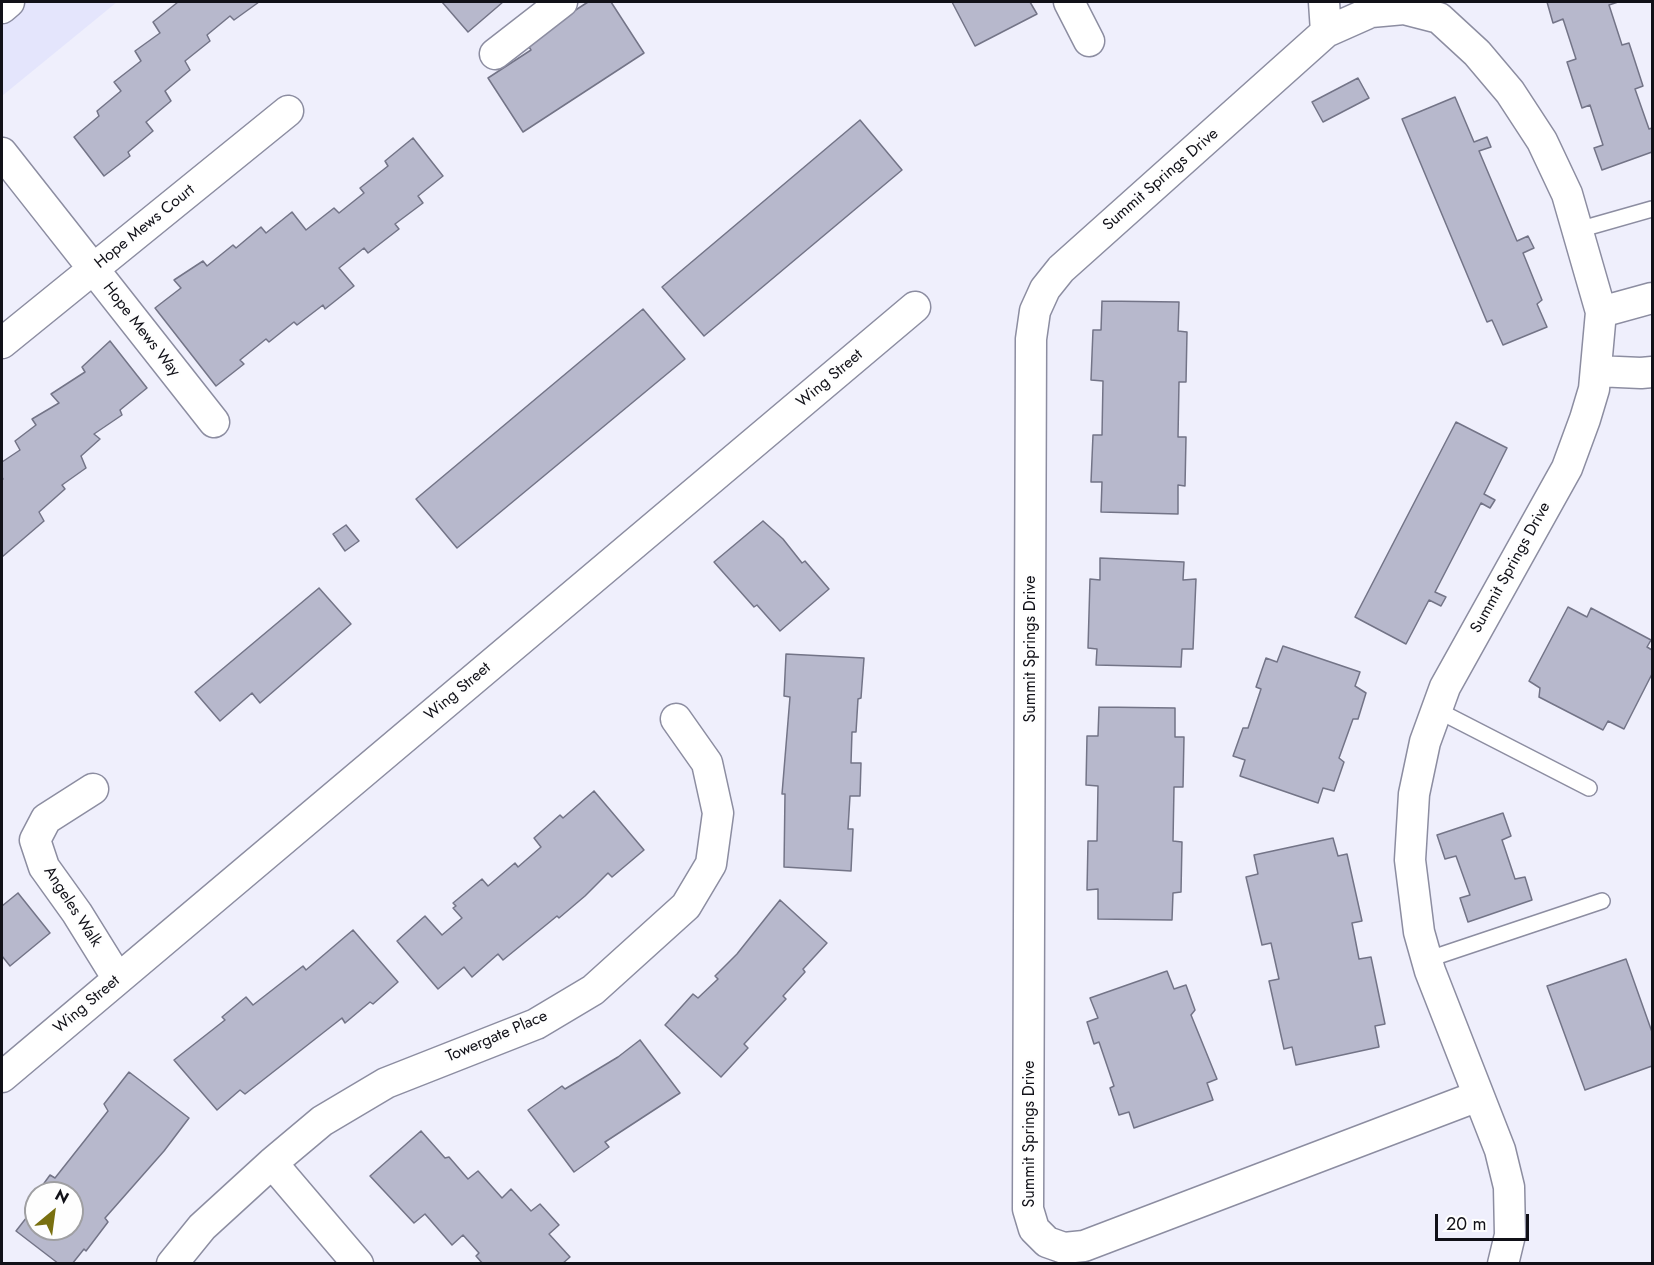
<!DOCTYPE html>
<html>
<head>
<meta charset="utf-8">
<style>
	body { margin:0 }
	#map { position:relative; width:1654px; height:1265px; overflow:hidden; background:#efeffc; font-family:Jost,sans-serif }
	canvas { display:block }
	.frame { position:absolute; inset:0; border:3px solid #111118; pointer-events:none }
	.north { position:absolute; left:24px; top:1181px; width:60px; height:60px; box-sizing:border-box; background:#fefefe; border:2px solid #9f9fa2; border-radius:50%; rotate:29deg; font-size:16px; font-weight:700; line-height:24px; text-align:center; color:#111118 }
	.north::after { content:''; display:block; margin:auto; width:21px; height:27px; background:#797010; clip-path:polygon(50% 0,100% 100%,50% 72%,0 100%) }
	.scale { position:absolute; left:1435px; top:1214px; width:94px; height:27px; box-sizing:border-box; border:3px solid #111118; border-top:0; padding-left:8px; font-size:18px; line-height:21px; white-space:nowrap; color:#111118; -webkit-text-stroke:4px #fefefe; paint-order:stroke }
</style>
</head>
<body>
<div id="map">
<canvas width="1654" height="1265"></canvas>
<div class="frame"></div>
<div class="north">N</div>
<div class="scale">20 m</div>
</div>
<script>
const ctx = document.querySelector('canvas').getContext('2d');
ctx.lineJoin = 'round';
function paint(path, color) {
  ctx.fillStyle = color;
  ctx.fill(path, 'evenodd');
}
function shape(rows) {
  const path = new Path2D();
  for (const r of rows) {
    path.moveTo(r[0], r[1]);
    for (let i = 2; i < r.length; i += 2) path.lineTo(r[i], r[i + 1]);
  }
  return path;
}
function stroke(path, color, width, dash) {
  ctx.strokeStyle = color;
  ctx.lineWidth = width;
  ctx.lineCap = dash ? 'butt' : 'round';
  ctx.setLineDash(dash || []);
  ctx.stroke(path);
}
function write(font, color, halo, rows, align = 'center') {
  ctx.font = font + ' Jost,sans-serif';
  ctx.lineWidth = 5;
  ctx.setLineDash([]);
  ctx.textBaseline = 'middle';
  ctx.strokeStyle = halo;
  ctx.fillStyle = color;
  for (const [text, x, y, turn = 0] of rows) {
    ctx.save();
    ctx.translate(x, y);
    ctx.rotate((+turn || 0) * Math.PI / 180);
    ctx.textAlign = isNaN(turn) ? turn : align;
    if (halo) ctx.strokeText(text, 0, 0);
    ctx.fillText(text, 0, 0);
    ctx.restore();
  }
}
paint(shape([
	[2,2,117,2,2,96]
]), '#e4e5fc');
const building = shape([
	[178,2,259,2,234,20,230,16,207,35,210,41,185,61,190,70,165,91,171,101,146,122,153,131,128,152,130,156,104,176,74,137,99,116,97,111,121,91,114,82,141,61,135,51,160,33,153,22,178,2],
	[442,2,503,2,468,32,442,2],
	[588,2,611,2,644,53,523,132,488,78,531,50,526,42,588,2],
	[952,2,1030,2,1037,14,975,46,952,2],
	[1547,2,1618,2,1609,5,1622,45,1629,43,1643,86,1635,89,1649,129,1652,128,1652,152,1602,170,1594,148,1603,145,1590,105,1582,108,1567,62,1576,59,1563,19,1553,23,1547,2],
	[1358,78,1369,98,1323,122,1312,102,1358,78],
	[1455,97,1474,142,1487,137,1491,147,1479,151,1517,241,1528,236,1534,248,1523,253,1542,300,1537,304,1547,327,1503,345,1492,320,1487,322,1402,119,1455,97],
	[860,120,902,170,704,336,662,287,860,120],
	[413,138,443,176,418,196,423,203,395,224,399,229,368,253,364,248,339,268,354,286,325,309,323,305,297,325,294,322,269,342,266,339,240,360,244,364,216,386,155,308,181,288,174,280,203,261,207,266,233,245,236,248,261,227,266,233,292,212,306,230,334,208,339,213,364,193,360,188,388,166,385,161,413,138],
	[1102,301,1179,302,1178,331,1187,332,1186,382,1179,382,1178,437,1186,437,1185,486,1178,485,1178,514,1101,512,1102,482,1091,482,1093,435,1102,435,1103,381,1091,380,1093,330,1101,330,1102,301],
	[643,309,685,359,457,548,416,499,643,309],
	[110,341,147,388,120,410,122,415,94,434,100,439,81,456,86,468,62,485,65,489,39,512,44,521,2,557,2,480,3,479,2,477,2,462,20,450,15,441,36,425,32,419,59,403,51,394,85,372,82,367,110,341],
	[1456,422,1507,448,1484,494,1495,500,1490,508,1481,503,1435,592,1446,597,1441,606,1429,600,1406,644,1355,617,1456,422],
	[763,521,783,539,802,563,805,561,829,589,780,631,757,605,754,607,714,562,763,521],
	[346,525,359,541,345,551,333,534,346,525],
	[1100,558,1184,562,1183,580,1196,579,1193,649,1182,649,1181,667,1096,665,1097,649,1088,648,1090,579,1100,580,1100,558],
	[319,588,351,624,260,703,252,693,220,721,195,692,319,588],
	[1568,607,1587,617,1591,608,1651,640,1647,647,1652,650,1652,674,1624,729,1608,721,1603,730,1539,697,1540,688,1529,681,1568,607],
	[1283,646,1360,672,1355,686,1366,693,1358,719,1353,719,1339,758,1344,762,1334,791,1323,788,1318,803,1240,776,1245,760,1233,756,1243,728,1248,728,1261,689,1256,687,1266,658,1277,662,1283,646],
	[786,654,864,658,861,698,858,699,856,732,852,732,851,763,861,763,860,796,850,796,848,829,853,829,851,871,784,867,785,794,782,794,790,697,784,696,786,654],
	[1099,707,1175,708,1175,737,1184,737,1183,787,1174,787,1173,841,1182,842,1181,892,1173,893,1172,920,1098,919,1098,889,1087,890,1088,841,1097,841,1098,786,1086,785,1087,736,1098,736,1099,707],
	[594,791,644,850,612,877,608,873,585,896,559,918,557,916,503,960,498,954,472,977,464,967,438,989,397,941,425,916,442,935,462,918,453,908,456,906,453,903,482,879,488,886,515,863,518,867,541,847,534,838,560,815,563,818,594,791],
	[1503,813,1511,836,1502,840,1515,879,1525,877,1532,900,1468,922,1460,898,1470,895,1456,856,1445,859,1437,835,1503,813],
	[1333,838,1338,856,1347,854,1362,921,1352,923,1359,959,1371,957,1385,1024,1375,1026,1379,1047,1296,1065,1292,1047,1284,1049,1269,981,1279,979,1271,943,1262,945,1246,877,1258,874,1254,855,1333,838],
	[18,893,50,933,10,966,2,956,2,906,18,893],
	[780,900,827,943,803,969,805,972,783,996,786,999,744,1044,748,1048,721,1077,665,1025,693,994,698,998,718,979,715,976,737,954,780,900],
	[353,930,398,982,373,1004,370,1002,345,1023,342,1018,245,1094,240,1090,217,1110,174,1060,225,1020,222,1017,246,997,253,1005,303,966,306,970,353,930],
	[1626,959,1652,1032,1652,1066,1585,1090,1547,986,1626,959],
	[1167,971,1174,989,1186,985,1195,1010,1191,1015,1217,1079,1207,1083,1213,1100,1134,1128,1129,1112,1119,1115,1110,1088,1114,1086,1099,1042,1094,1044,1087,1022,1098,1018,1090,998,1167,971],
	[640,1040,680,1093,605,1142,609,1147,574,1172,528,1110,562,1086,565,1089,618,1057,640,1040],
	[129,1072,189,1118,164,1151,105,1218,108,1222,86,1251,84,1249,72,1264,59,1264,16,1231,34,1208,30,1203,36,1194,36,1229,72,1229,72,1193,37,1193,50,1175,55,1178,108,1111,104,1104,129,1072],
	[421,1131,445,1158,449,1157,468,1179,478,1171,502,1198,511,1189,531,1211,540,1204,559,1225,549,1234,570,1257,562,1264,483,1264,476,1256,479,1253,463,1235,452,1245,425,1214,414,1223,370,1176,421,1131]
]);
paint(building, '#b7b8cc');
stroke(building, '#737487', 1.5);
const service = shape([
	[1578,230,1652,209],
	[1437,710,1589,788],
	[1426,960,1602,901]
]);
const minor = shape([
	[1069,2,1089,41],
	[1324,2,1326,32,1061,269,1045,289,1035,311,1031,339,1028,1209,1034,1229,1047,1242,1064,1248,1084,1246,1478,1096],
	[2,8,9,2],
	[1326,32,1371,12,1404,9,1439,18,1477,53,1510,92,1542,141,1567,194,1601,312,1594,389,1585,419,1567,468,1445,687,1425,742,1414,794,1410,860,1419,932,1430,971,1500,1150,1509,1187,1510,1235,1503,1264],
	[495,54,562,2],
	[2,153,214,422],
	[1601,312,1652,298],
	[2,343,288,111],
	[1596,371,1641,373,1652,372],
	[93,789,46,819,35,840,44,867,77,913,118,979],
	[2,1077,915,307],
	[272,1163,358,1264],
	[172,1264,202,1227,272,1163,322,1121,386,1083,536,1024,593,990,686,906,711,864,718,813,707,763,676,719]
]);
stroke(service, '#8c8da1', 18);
stroke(minor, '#8c8da1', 33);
stroke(service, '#fff', 15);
stroke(minor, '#fff', 30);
write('16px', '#111118', '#fefefe', [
	["Summit Springs Drive",1161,180,-41],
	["Hope Mews Court",145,227,-39],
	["Hope Mews Way",141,330,52],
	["Wing Street",830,379,-40],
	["Summit Springs Drive",1511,568,-61],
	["Summit Springs Drive",1031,649,-90],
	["Wing Street",458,692,-40],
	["Angeles Walk",72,907,57],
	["Wing Street",87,1005,-40],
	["Towergate Place",497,1037,-23],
	["Summit Springs Drive",1030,1134,-90]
]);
</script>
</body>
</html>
